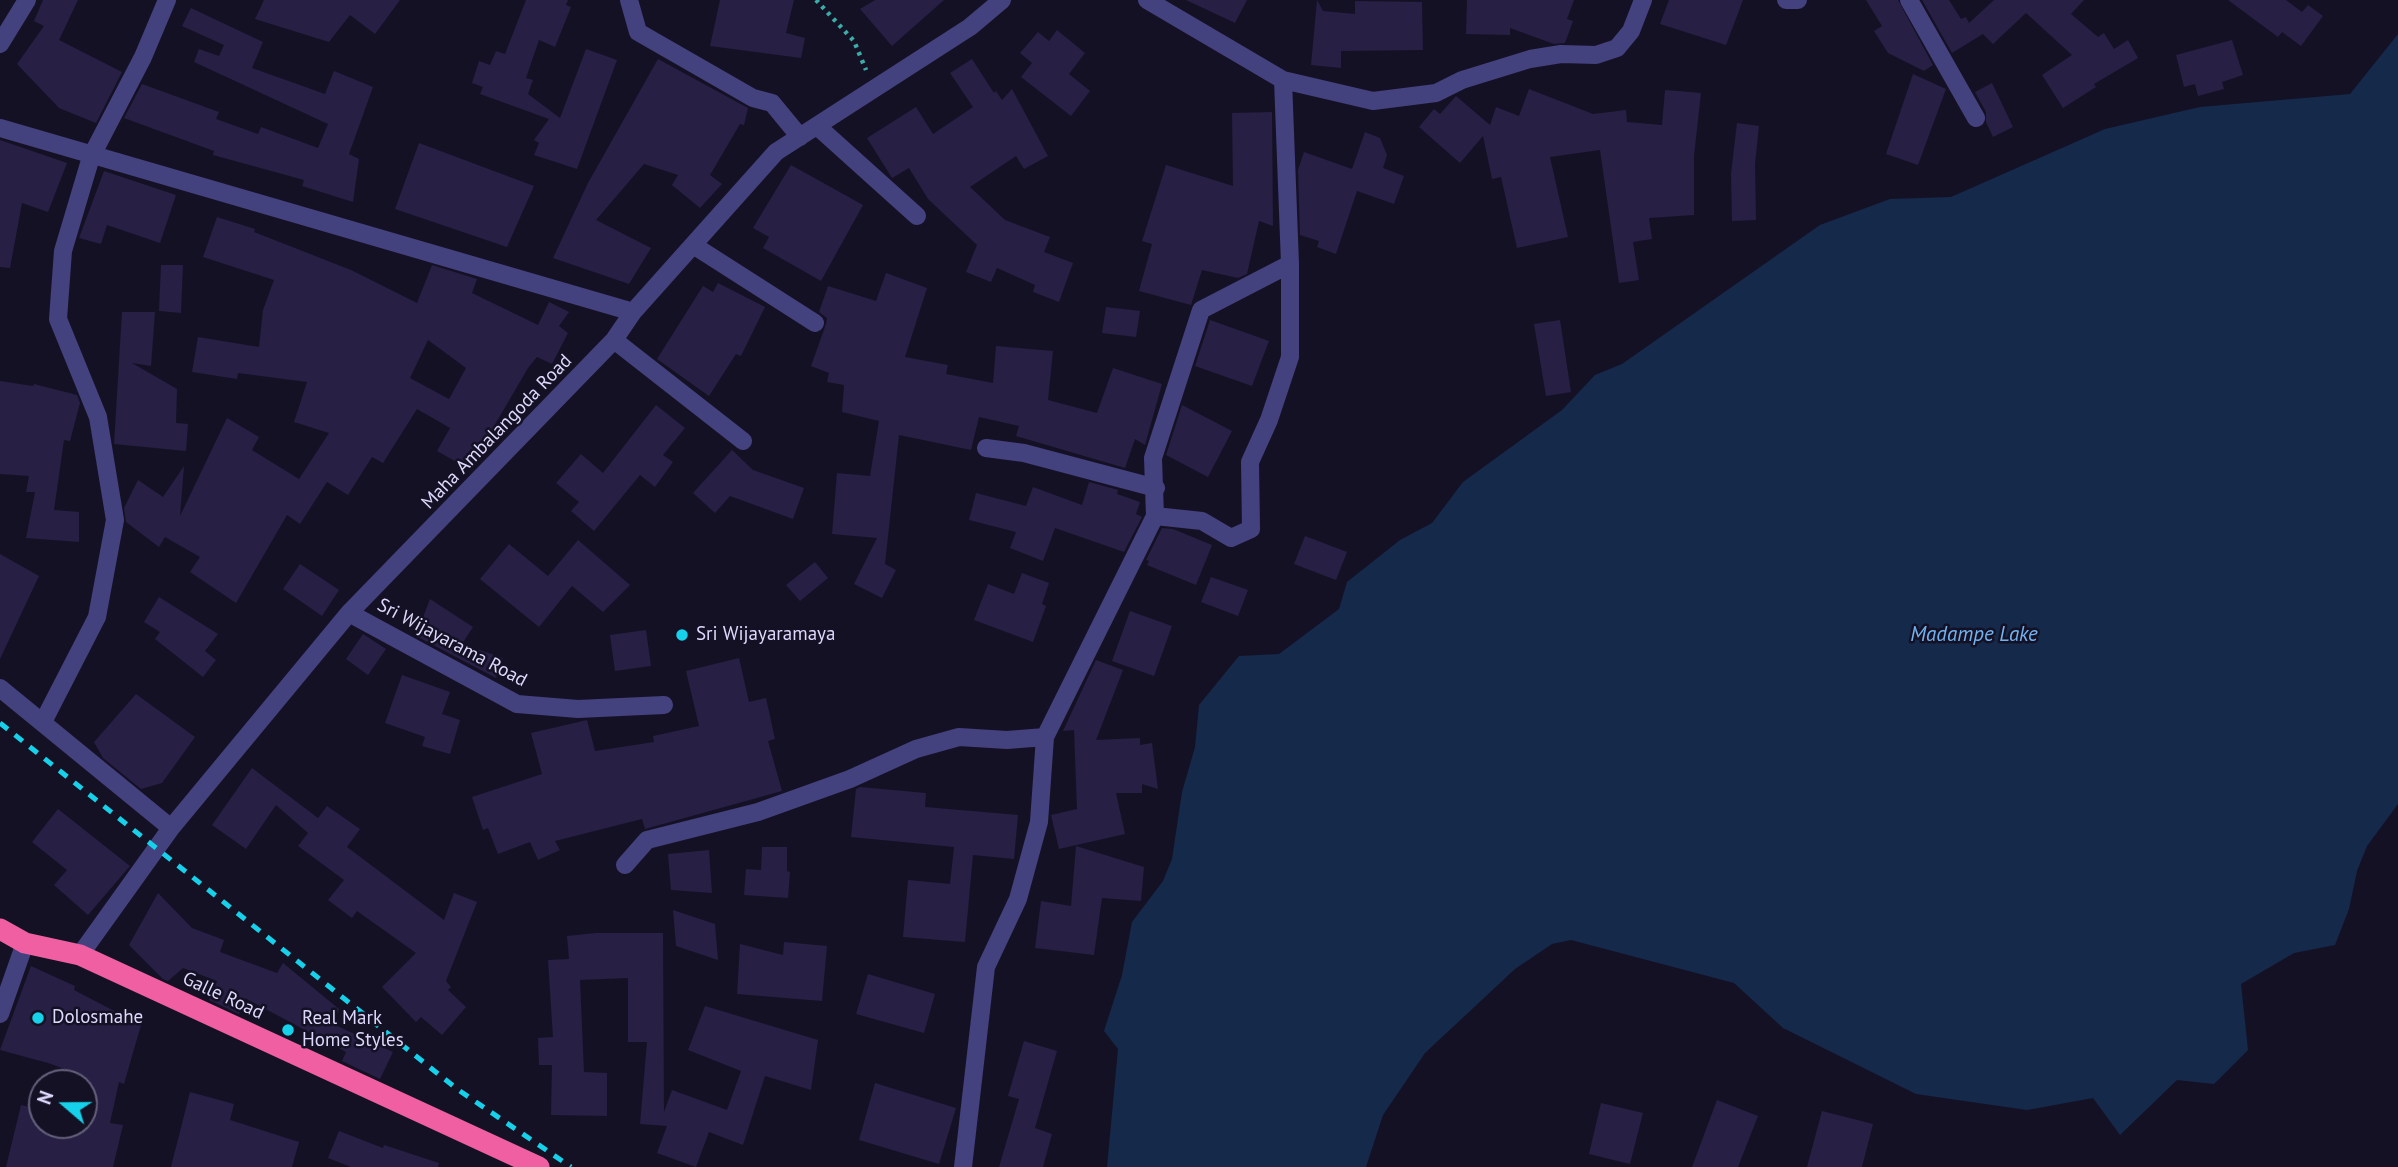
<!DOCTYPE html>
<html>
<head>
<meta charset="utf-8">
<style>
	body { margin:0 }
	#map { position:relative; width:2398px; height:1167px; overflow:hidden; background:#151125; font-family:"PT Sans",sans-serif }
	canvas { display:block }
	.north { position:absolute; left:28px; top:1069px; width:70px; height:70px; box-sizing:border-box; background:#151125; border:2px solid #65617b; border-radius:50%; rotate:290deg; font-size:19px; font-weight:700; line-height:28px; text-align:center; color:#ddd9fc }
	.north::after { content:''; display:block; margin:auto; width:24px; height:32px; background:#16d1ea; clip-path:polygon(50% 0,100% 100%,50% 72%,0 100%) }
</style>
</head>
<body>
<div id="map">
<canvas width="2398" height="1167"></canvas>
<div class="north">N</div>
</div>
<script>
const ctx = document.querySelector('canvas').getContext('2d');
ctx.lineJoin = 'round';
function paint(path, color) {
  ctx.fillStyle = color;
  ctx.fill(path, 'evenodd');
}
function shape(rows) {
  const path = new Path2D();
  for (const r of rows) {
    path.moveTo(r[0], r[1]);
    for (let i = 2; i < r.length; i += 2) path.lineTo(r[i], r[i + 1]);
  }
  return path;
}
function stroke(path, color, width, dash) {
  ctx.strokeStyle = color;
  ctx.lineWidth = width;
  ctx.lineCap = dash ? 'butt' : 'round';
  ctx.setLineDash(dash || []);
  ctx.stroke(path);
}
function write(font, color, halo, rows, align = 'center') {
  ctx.font = font + ' "PT Sans",sans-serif';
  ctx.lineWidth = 5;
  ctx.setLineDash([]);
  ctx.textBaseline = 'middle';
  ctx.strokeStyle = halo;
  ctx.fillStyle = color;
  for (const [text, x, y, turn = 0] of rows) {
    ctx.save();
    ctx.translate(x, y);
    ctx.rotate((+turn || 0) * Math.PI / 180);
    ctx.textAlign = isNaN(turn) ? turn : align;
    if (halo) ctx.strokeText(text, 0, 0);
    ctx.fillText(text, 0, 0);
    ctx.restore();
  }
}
paint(shape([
	[2398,34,2398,804,2367,846,2357,871,2349,909,2335,945,2294,953,2241,984,2248,1050,2214,1084,2177,1080,2120,1135,2093,1098,2027,1110,1916,1094,1783,1028,1734,983,1571,940,1552,944,1515,969,1425,1053,1383,1115,1366,1167,1107,1167,1118,1049,1104,1031,1122,975,1132,922,1163,881,1172,859,1182,792,1195,747,1199,705,1239,656,1279,654,1339,609,1347,582,1400,540,1432,523,1463,482,1562,410,1595,375,1622,364,1820,225,1890,199,1951,197,2105,129,2200,107,2350,94]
]), '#15294b');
paint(shape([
	[43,0,78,0,59,40,122,72,96,123,59,108,17,64,44,26,34,21],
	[264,0,400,0,375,34,350,15,329,42,255,19],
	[526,0,568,0,566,5,571,7,555,47,539,40,526,78,533,80,528,94,560,118,586,49,617,60,577,169,534,155,539,143,534,140,549,119,480,94,483,87,472,83,479,61,490,65,496,51,505,54],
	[720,0,794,0,786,33,805,38,801,58,710,46],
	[875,0,944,0,892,46,860,9],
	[1186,0,1247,0,1235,23],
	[1317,0,1323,11,1355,14,1355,1,1422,2,1423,50,1341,51,1341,68,1311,65],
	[1467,0,1574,0,1567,19,1573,21,1565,43,1554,44,1510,28,1510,35,1466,34],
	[1669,0,1743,0,1726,45,1660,24],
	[1866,0,1898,0,1933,65,1924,71,1888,53,1874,31,1882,26],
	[1922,0,1949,0,1961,19,1966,17,1969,23,1994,0,2084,0,2071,14,2098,37,2104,33,2114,49,2128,40,2138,58,2094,84,2096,87,2063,108,2042,75,2072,55,2026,13,1993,44,1983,34,1952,53],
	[2228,0,2286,0,2302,12,2308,5,2323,16,2301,46,2282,32,2278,37],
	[191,8,263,42,252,68,325,94,334,71,373,87,349,154,359,159,353,202,302,186,304,180,213,155,214,151,124,118,142,84,219,112,216,119,258,134,261,127,318,148,328,124,194,62,199,49,219,56,224,45,182,26],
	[1057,30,1085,53,1069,74,1090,91,1071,116,1021,77,1032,63,1020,53,1038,32,1049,41],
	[2232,40,2243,75,2222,82,2224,89,2198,96,2195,84,2184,87,2176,55],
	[658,59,748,108,744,125,740,124,710,175,722,184,700,208,672,185,678,175,644,164,596,220,651,248,629,284,553,258,588,183],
	[972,59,994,93,996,91,1002,100,1012,89,1048,156,1024,169,1016,156,970,187,1005,220,1050,237,1044,252,1073,263,1059,302,1033,292,1035,285,997,268,991,282,966,272,977,245,928,199,909,168,892,178,867,138,916,107,933,134,973,107,950,73],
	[1913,74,1946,89,1918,165,1886,154],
	[1992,83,2013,127,1993,137,1986,122,1986,112,1975,92],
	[1529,89,1593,114,1626,110,1627,122,1662,125,1665,90,1701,93,1694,156,1694,215,1649,218,1652,239,1633,242,1639,280,1619,283,1600,150,1550,157,1568,237,1517,248,1501,177,1492,179,1483,136,1460,163,1419,127,1434,109,1440,114,1456,96,1490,125,1496,107,1519,116],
	[1272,112,1273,226,1259,221,1247,274,1238,278,1202,270,1191,305,1139,291,1152,244,1142,241,1166,165,1233,186,1232,113],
	[1737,123,1759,126,1755,164,1756,220,1732,221,1731,174],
	[1365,132,1380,138,1387,155,1383,168,1404,176,1394,204,1357,191,1336,254,1317,247,1319,241,1300,235,1298,170,1304,152,1352,169],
	[0,140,67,163,48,212,22,203,10,268,0,267],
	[419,143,534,186,507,247,395,209],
	[791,165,863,205,821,281,763,248,769,237,753,228],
	[104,171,176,195,160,243,107,225,101,244,79,238],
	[217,217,255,229,254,232,351,270,417,303,432,265,477,279,472,293,538,325,549,302,569,312,559,326,568,333,552,364,537,357,528,368,469,469,437,451,450,428,417,409,383,463,372,457,348,495,327,482,300,524,287,515,236,603,190,572,200,557,165,537,159,547,126,522,124,508,138,480,163,497,184,466,180,516,227,418,259,437,252,450,299,479,329,433,294,422,307,382,238,373,237,379,192,372,198,337,259,347,263,310,274,280,203,257],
	[428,340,466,368,449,399,410,378],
	[161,265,183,265,181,313,159,311],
	[886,273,927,288,905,357,948,365,946,374,993,383,996,346,1053,351,1048,400,1097,413,1113,368,1162,384,1145,445,1135,439,1125,468,1016,436,1019,426,979,417,971,450,899,435,885,564,896,570,882,598,854,584,877,538,832,534,837,473,870,476,879,421,842,412,844,385,827,382,829,373,811,366,826,324,827,318,819,312,828,286,876,301],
	[718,283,765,307,741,356,736,354,709,396,657,359,703,286,713,292],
	[1106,307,1140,311,1136,337,1102,333],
	[122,312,155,312,151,366,132,363,177,389,176,423,188,424,186,451,114,444],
	[1210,320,1269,341,1252,386,1195,366],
	[1560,320,1571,392,1546,396,1534,324],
	[0,381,33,386,34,384,77,395,80,403,70,441,64,440,54,510,79,512,79,542,26,538,35,492,26,492,29,476,0,474],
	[656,405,685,428,663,455,673,462,655,487,640,475,594,531,571,511,579,502,556,483,581,454,603,473],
	[1182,405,1232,431,1208,477,1166,455],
	[732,450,753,470,804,488,793,519,730,496,715,513,693,493],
	[1089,482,1118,490,1117,494,1140,502,1136,514,1142,517,1124,552,1055,528,1043,561,1010,548,1016,532,969,520,976,493,1026,506,1033,487,1082,505],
	[1162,528,1173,529,1212,545,1196,585,1147,565,1149,561,1146,560],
	[1305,536,1347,552,1336,580,1294,564],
	[578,540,630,585,603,612,572,586,539,627,480,579,509,544,548,576],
	[0,554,39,576,0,659],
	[815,562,828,578,800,601,786,585],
	[300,564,339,590,322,616,283,589],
	[1022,573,1049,583,1042,604,1046,606,1033,642,974,620,988,584,1014,594],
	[1211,577,1248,590,1238,616,1201,602],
	[159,597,218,634,205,651,216,660,203,677,155,639,160,632,144,622],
	[430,599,473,627,462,644,503,658,496,678,416,636],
	[1130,611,1172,626,1154,676,1112,661],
	[646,630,651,666,615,671,610,635],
	[363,634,386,649,368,675,346,659],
	[739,658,749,702,766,698,775,739,768,741,782,791,645,829,642,819,555,841,560,850,538,860,530,842,498,854,488,828,483,830,472,797,542,774,531,733,587,720,595,751,654,742,653,736,699,726,686,671],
	[1096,660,1123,670,1096,740,1140,738,1140,745,1152,743,1158,789,1142,784,1142,793,1116,793,1125,834,1059,849,1051,815,1077,809,1074,730,1063,731],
	[402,675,450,692,442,714,460,720,450,754,422,746,425,737,385,723],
	[136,694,195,737,162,783,141,789,103,758,94,742],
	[252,768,318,818,327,806,360,829,347,847,444,920,454,893,477,902,446,981,451,987,448,990,466,1007,442,1035,421,1017,416,1022,382,987,416,953,357,911,352,918,328,900,344,880,298,846,308,833,276,805,246,849,212,825],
	[860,787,926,793,925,807,1018,815,1014,859,973,855,965,942,903,937,908,880,950,884,954,847,851,837,856,789],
	[58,809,130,866,88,915,54,885,67,870,32,842],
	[1076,846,1144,867,1141,901,1102,898,1094,955,1035,948,1041,901,1071,906],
	[762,847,787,847,787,871,790,872,788,898,744,895,746,869,761,870],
	[709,850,712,893,671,890,668,854],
	[158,893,192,928,224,940,220,952,277,973,283,963,339,1009,333,1024,393,1052,380,1079,342,1061,346,1052,245,998,239,1014,209,1000,217,981,183,968,168,981,163,979,129,945],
	[673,910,715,924,718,960,676,946],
	[596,933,663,933,664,1112,672,1090,727,1110,741,1071,688,1050,705,1006,818,1040,811,1090,765,1076,743,1145,709,1132,696,1167,657,1153,667,1126,640,1124,647,1042,628,1042,628,978,580,980,584,1072,607,1073,607,1116,551,1115,552,1065,539,1065,538,1038,553,1037,548,960,569,959,567,936],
	[784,942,827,946,822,1001,737,994,740,944,783,955],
	[31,966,75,986,74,990,141,1025,124,1084,119,1082,110,1123,123,1125,113,1167,6,1167,21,1105,42,1110,42,1125,84,1125,84,1076,48,1063,0,1050],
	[868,974,935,994,924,1033,856,1014],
	[1024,1041,1057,1051,1035,1128,1052,1134,1043,1167,999,1167,1019,1099,1008,1096],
	[875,1083,956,1108,939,1164,859,1140],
	[190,1092,234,1104,230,1120,299,1142,292,1167,171,1167],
	[1717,1100,1758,1116,1738,1167,1692,1167],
	[1601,1103,1643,1113,1630,1164,1589,1154],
	[1822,1111,1873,1124,1862,1167,1807,1167],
	[339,1131,383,1148,384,1145,439,1163,438,1167,351,1167,328,1158]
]), '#271f44');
stroke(shape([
	[816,0,854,41,866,70]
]), '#3bada9', 4.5, [3.5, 5]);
stroke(shape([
	[629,0,638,32,753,98,772,103,800,137],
	[1147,0,1283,80,1373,101,1436,93,1462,80,1530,59,1561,54,1596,55,1617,48,1631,31,1643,0],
	[1786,0,1798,0],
	[1909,0,1976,118],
	[0,44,27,0],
	[817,126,917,216],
	[0,128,633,312],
	[693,245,815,323],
	[614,340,743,441],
	[986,448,1024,453,1156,488],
	[1155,516,1202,521,1231,538,1251,529,1250,462,1269,420,1290,357,1290,264,1283,80],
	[349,613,517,704,578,709,664,705],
	[0,688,171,828],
	[43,722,97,617,115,520,98,417,58,319,63,251,91,157,143,57,167,0],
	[625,865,647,840,758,812,850,779,916,749,959,737,1007,740,1045,737],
	[80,955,171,828,349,613,614,340,633,312,776,152,970,27,1002,0],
	[0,1014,25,943],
	[963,1167,986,967,1018,899,1039,822,1045,737,1155,516,1153,458,1201,310,1290,264]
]), '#44417f', 18);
stroke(shape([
	[0,929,25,943,80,955,539,1167]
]), '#f05fa2', 21);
stroke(shape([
	[0,723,457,1089,571,1167]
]), '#16d1ea', 5, [10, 9]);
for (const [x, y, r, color] of [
	[682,635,7,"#16d1ea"],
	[38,1018,7,"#16d1ea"],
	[288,1030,7,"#16d1ea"]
]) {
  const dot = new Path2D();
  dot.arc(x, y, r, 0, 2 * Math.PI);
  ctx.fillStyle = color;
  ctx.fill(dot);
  stroke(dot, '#151125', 2.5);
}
write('19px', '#ddd9fc', '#151125', [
	["Maha Ambalangoda Road",497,432,-46],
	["Sri Wijayarama Road",452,643,28],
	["Galle Road",223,996,25]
]);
write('19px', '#ddd9fc', '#151125', [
	["Sri Wijayaramaya",696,635],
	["Dolosmahe",52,1018],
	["Real Mark",302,1019],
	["Home Styles",302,1041]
], 'left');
write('italic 21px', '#70b3f2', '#151125', [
	["Madampe Lake",1974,635]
]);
</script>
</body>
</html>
